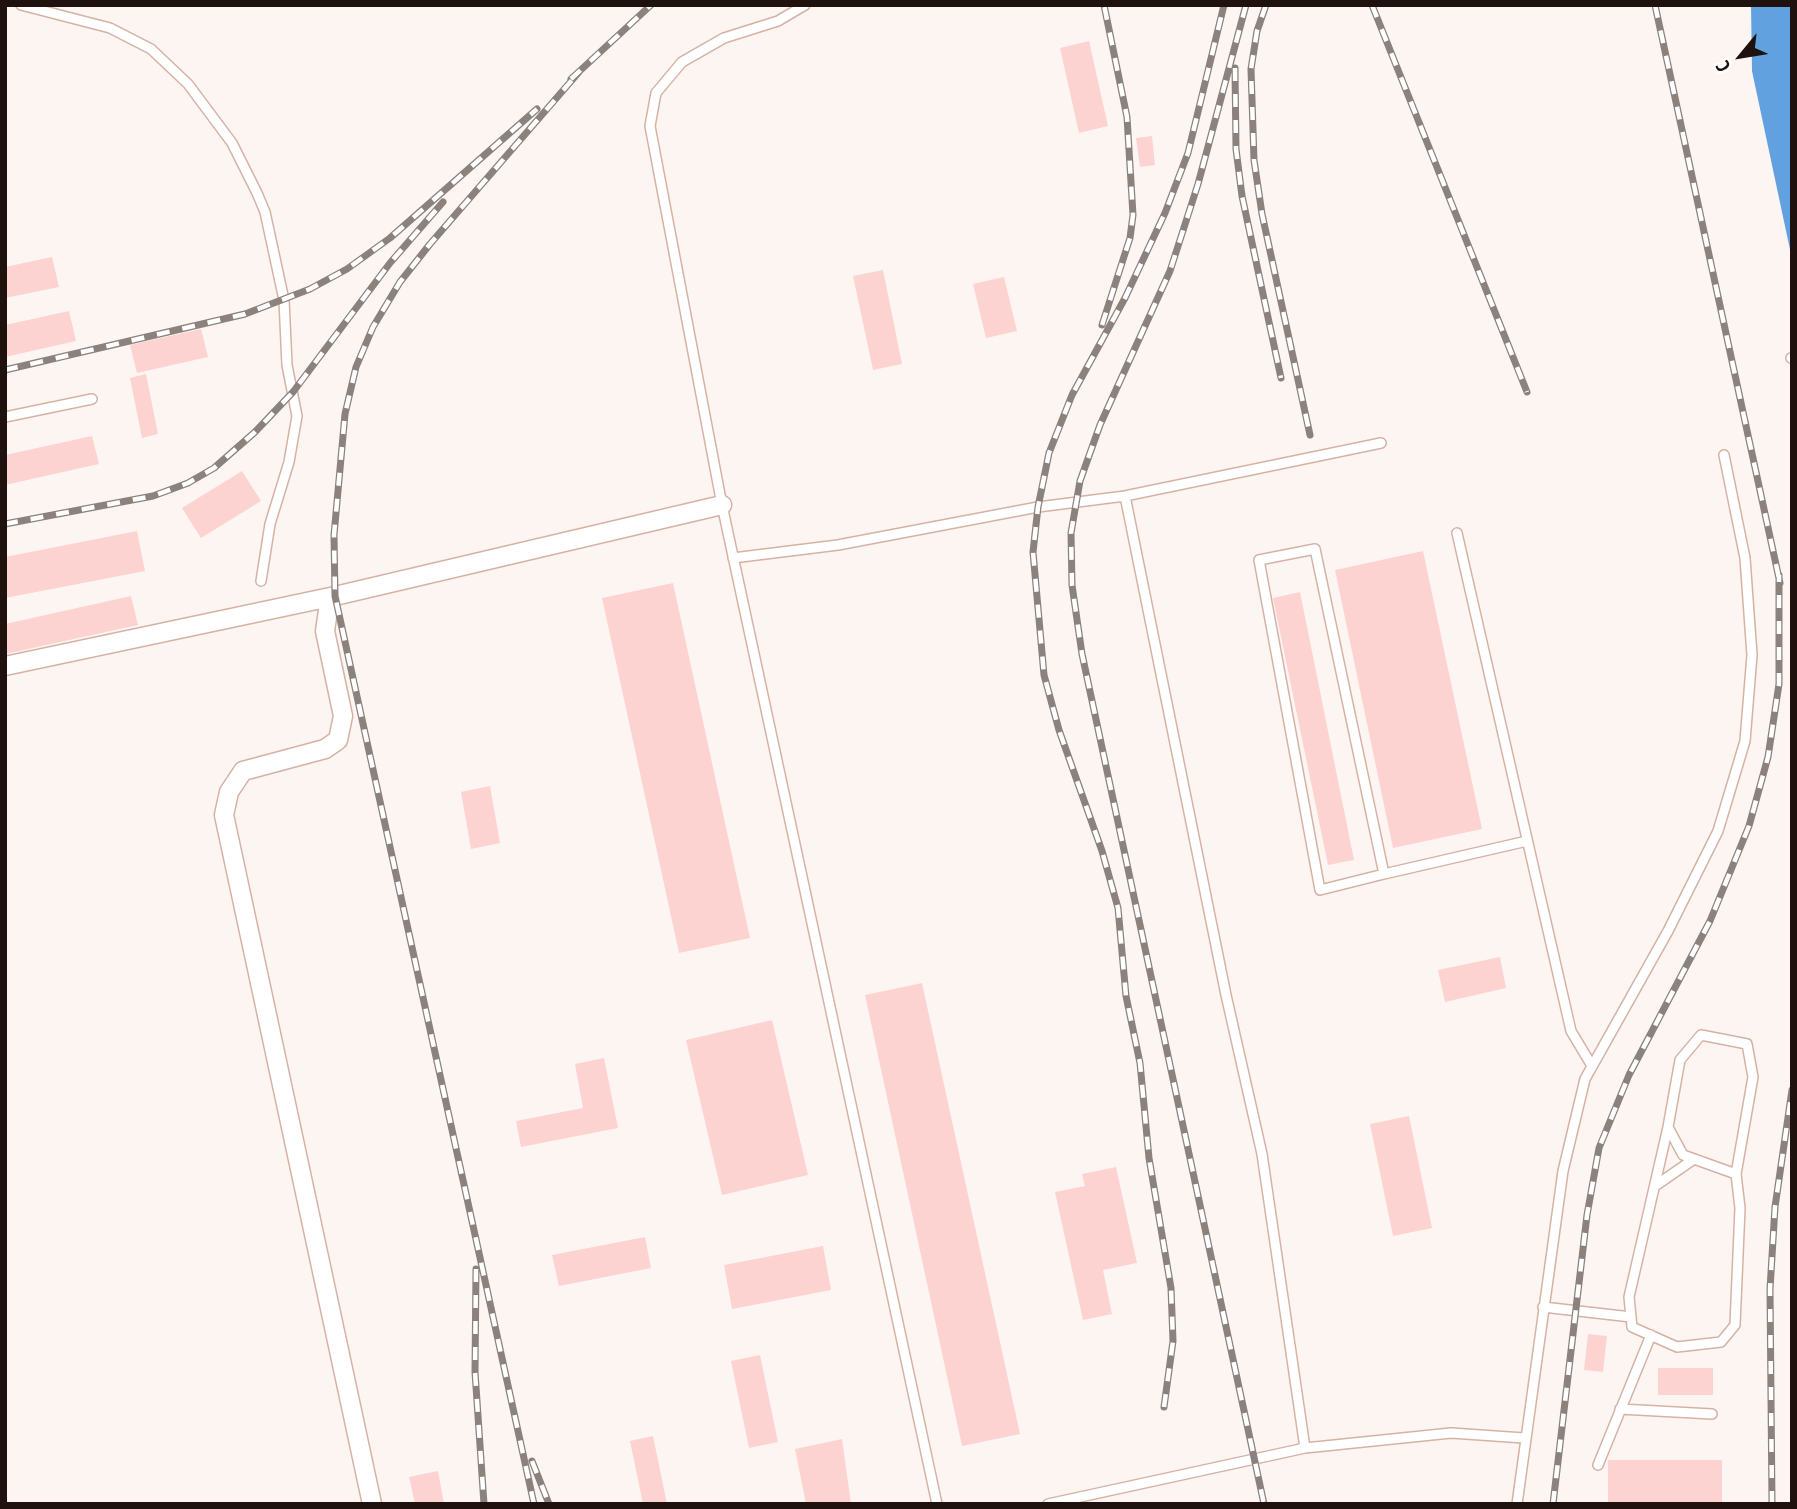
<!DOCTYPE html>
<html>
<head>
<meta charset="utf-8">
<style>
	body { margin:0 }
	#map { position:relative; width:1797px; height:1509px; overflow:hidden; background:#fdf5f2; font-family:"PT Sans Narrow",sans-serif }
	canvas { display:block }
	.frame { position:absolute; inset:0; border:7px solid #1f120e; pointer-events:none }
	.north { position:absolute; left:1706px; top:21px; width:70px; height:70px; -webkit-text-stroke:5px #fff; paint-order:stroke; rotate:240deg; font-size:19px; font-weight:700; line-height:28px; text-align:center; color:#1f120e }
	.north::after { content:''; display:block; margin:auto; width:24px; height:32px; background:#1f120e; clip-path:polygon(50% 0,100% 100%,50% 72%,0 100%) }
</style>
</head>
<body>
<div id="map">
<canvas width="1797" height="1509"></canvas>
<div class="frame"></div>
<div class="north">С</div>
</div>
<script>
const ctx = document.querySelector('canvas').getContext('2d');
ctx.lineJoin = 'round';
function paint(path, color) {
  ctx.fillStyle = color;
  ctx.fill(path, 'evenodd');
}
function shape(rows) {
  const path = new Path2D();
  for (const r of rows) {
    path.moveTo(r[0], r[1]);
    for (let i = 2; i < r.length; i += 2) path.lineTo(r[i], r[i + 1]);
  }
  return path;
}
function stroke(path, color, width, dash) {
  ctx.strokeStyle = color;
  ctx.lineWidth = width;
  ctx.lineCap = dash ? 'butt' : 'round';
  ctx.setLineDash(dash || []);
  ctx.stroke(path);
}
paint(shape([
	[1751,5,1792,5,1792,259,1752,71]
]), '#62a1e0');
paint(shape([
	[1089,41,1108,126,1079,133,1060,48],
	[1152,136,1155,165,1140,167,1136,138],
	[52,257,59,287,5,298,5,267],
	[883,270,902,364,873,370,853,276],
	[1004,277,1017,331,986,338,973,284],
	[69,311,76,341,5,357,5,325],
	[201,329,208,357,137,373,130,345],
	[146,374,158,434,142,438,130,378],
	[92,436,99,464,5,485,5,455],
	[242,471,261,501,201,538,182,508],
	[137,531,145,571,5,598,5,557],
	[1423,551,1482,829,1393,848,1335,570],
	[673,583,750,938,679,953,602,598],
	[1300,592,1354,860,1328,865,1273,598],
	[131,596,138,625,5,654,5,624],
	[490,786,500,843,471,849,461,792],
	[1500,957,1506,988,1445,1002,1438,970],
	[922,983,1020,1434,962,1446,865,995],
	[772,1020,808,1175,722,1195,686,1040],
	[604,1058,618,1128,521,1147,516,1121,583,1108,575,1064],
	[1409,1116,1432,1228,1393,1236,1370,1124],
	[1116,1167,1137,1263,1103,1270,1112,1314,1083,1320,1055,1192,1085,1186,1082,1174],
	[645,1237,651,1268,559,1286,552,1255],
	[823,1246,831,1290,732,1309,724,1265],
	[1588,1334,1607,1336,1603,1372,1584,1370],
	[760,1355,778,1442,749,1448,731,1361],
	[1658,1368,1713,1368,1713,1395,1658,1395],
	[653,1436,667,1504,643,1504,630,1441],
	[842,1439,851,1504,806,1504,795,1449],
	[1608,1460,1722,1460,1722,1502,1608,1502],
	[438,1471,444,1504,415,1504,409,1477]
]), '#fcd3d0');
const lane = shape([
	[21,5,110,28,151,49,188,84,232,143,257,193,265,212,284,300,287,365,297,416,289,462,270,524,261,581],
	[805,5,778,21,724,38,682,62,656,93,650,126,722,505,937,1504],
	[1791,358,1792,358],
	[5,417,92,399],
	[1125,496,1226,995,1262,1154,1305,1448],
	[1457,533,1571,1031,1592,1066],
	[733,558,838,545,1038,507,1125,496,1381,443],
	[1384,874,1320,890,1259,560,1315,549,1384,874,1527,841],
	[1701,1035,1747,1044,1753,1077,1736,1174,1683,1155,1668,1127,1680,1060,1701,1035],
	[1668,1127,1629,1297,1632,1327,1677,1347,1721,1342,1735,1325,1740,1208,1736,1174],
	[1655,1186,1694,1159],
	[1543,1307,1631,1317],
	[1620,1409,1712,1414],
	[1598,1465,1651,1335],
	[1048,1504,1305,1448,1451,1433,1524,1438],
	[1517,1504,1563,1171,1585,1079,1668,931,1718,831,1745,741,1752,655,1745,558,1724,455]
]);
const street = shape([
	[330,597,325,631,343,716,338,740,325,749,243,771,229,792,224,815,372,1504],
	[5,666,335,596,722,505]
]);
stroke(lane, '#d6b2a5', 12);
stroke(street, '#d6b2a5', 21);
stroke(lane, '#fff', 9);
stroke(street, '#fff', 18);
const rail = shape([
	[1246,5,1198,184,1170,271,1100,425,1080,481,1071,533,1072,585,1082,654,1264,1504],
	[1266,5,1257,31,1251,69,1254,160,1262,214,1310,435],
	[1372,5,1527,392],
	[1655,5,1780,583],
	[1235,68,1236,149,1242,196,1281,378],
	[571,79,651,5],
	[1102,325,1130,238,1133,215,1127,117,1104,5],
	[5,370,245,314,310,289,347,269,390,238,537,109],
	[5,524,153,496,188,483,214,468,255,432,293,392,390,263,443,202],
	[476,1269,475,1372,484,1504],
	[1164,1407,1173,1341,1171,1288,1149,1158,1140,1063,1126,996,1118,908,1102,851,1059,730,1044,675,1033,552,1038,507,1049,453,1072,395,1125,298,1165,213,1188,153,1224,5],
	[532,1461,549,1504],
	[534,1504,335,596,334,535,345,414,356,367,373,327,400,282,430,244,579,72],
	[1553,1504,1587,1215,1599,1148,1629,1075,1710,921,1749,826,1768,757,1779,684,1779,575],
	[1772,1504,1770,1289,1775,1207,1792,1090]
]);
stroke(rail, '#8b817d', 7);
stroke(rail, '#fff', 4.5, [13]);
</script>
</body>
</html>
